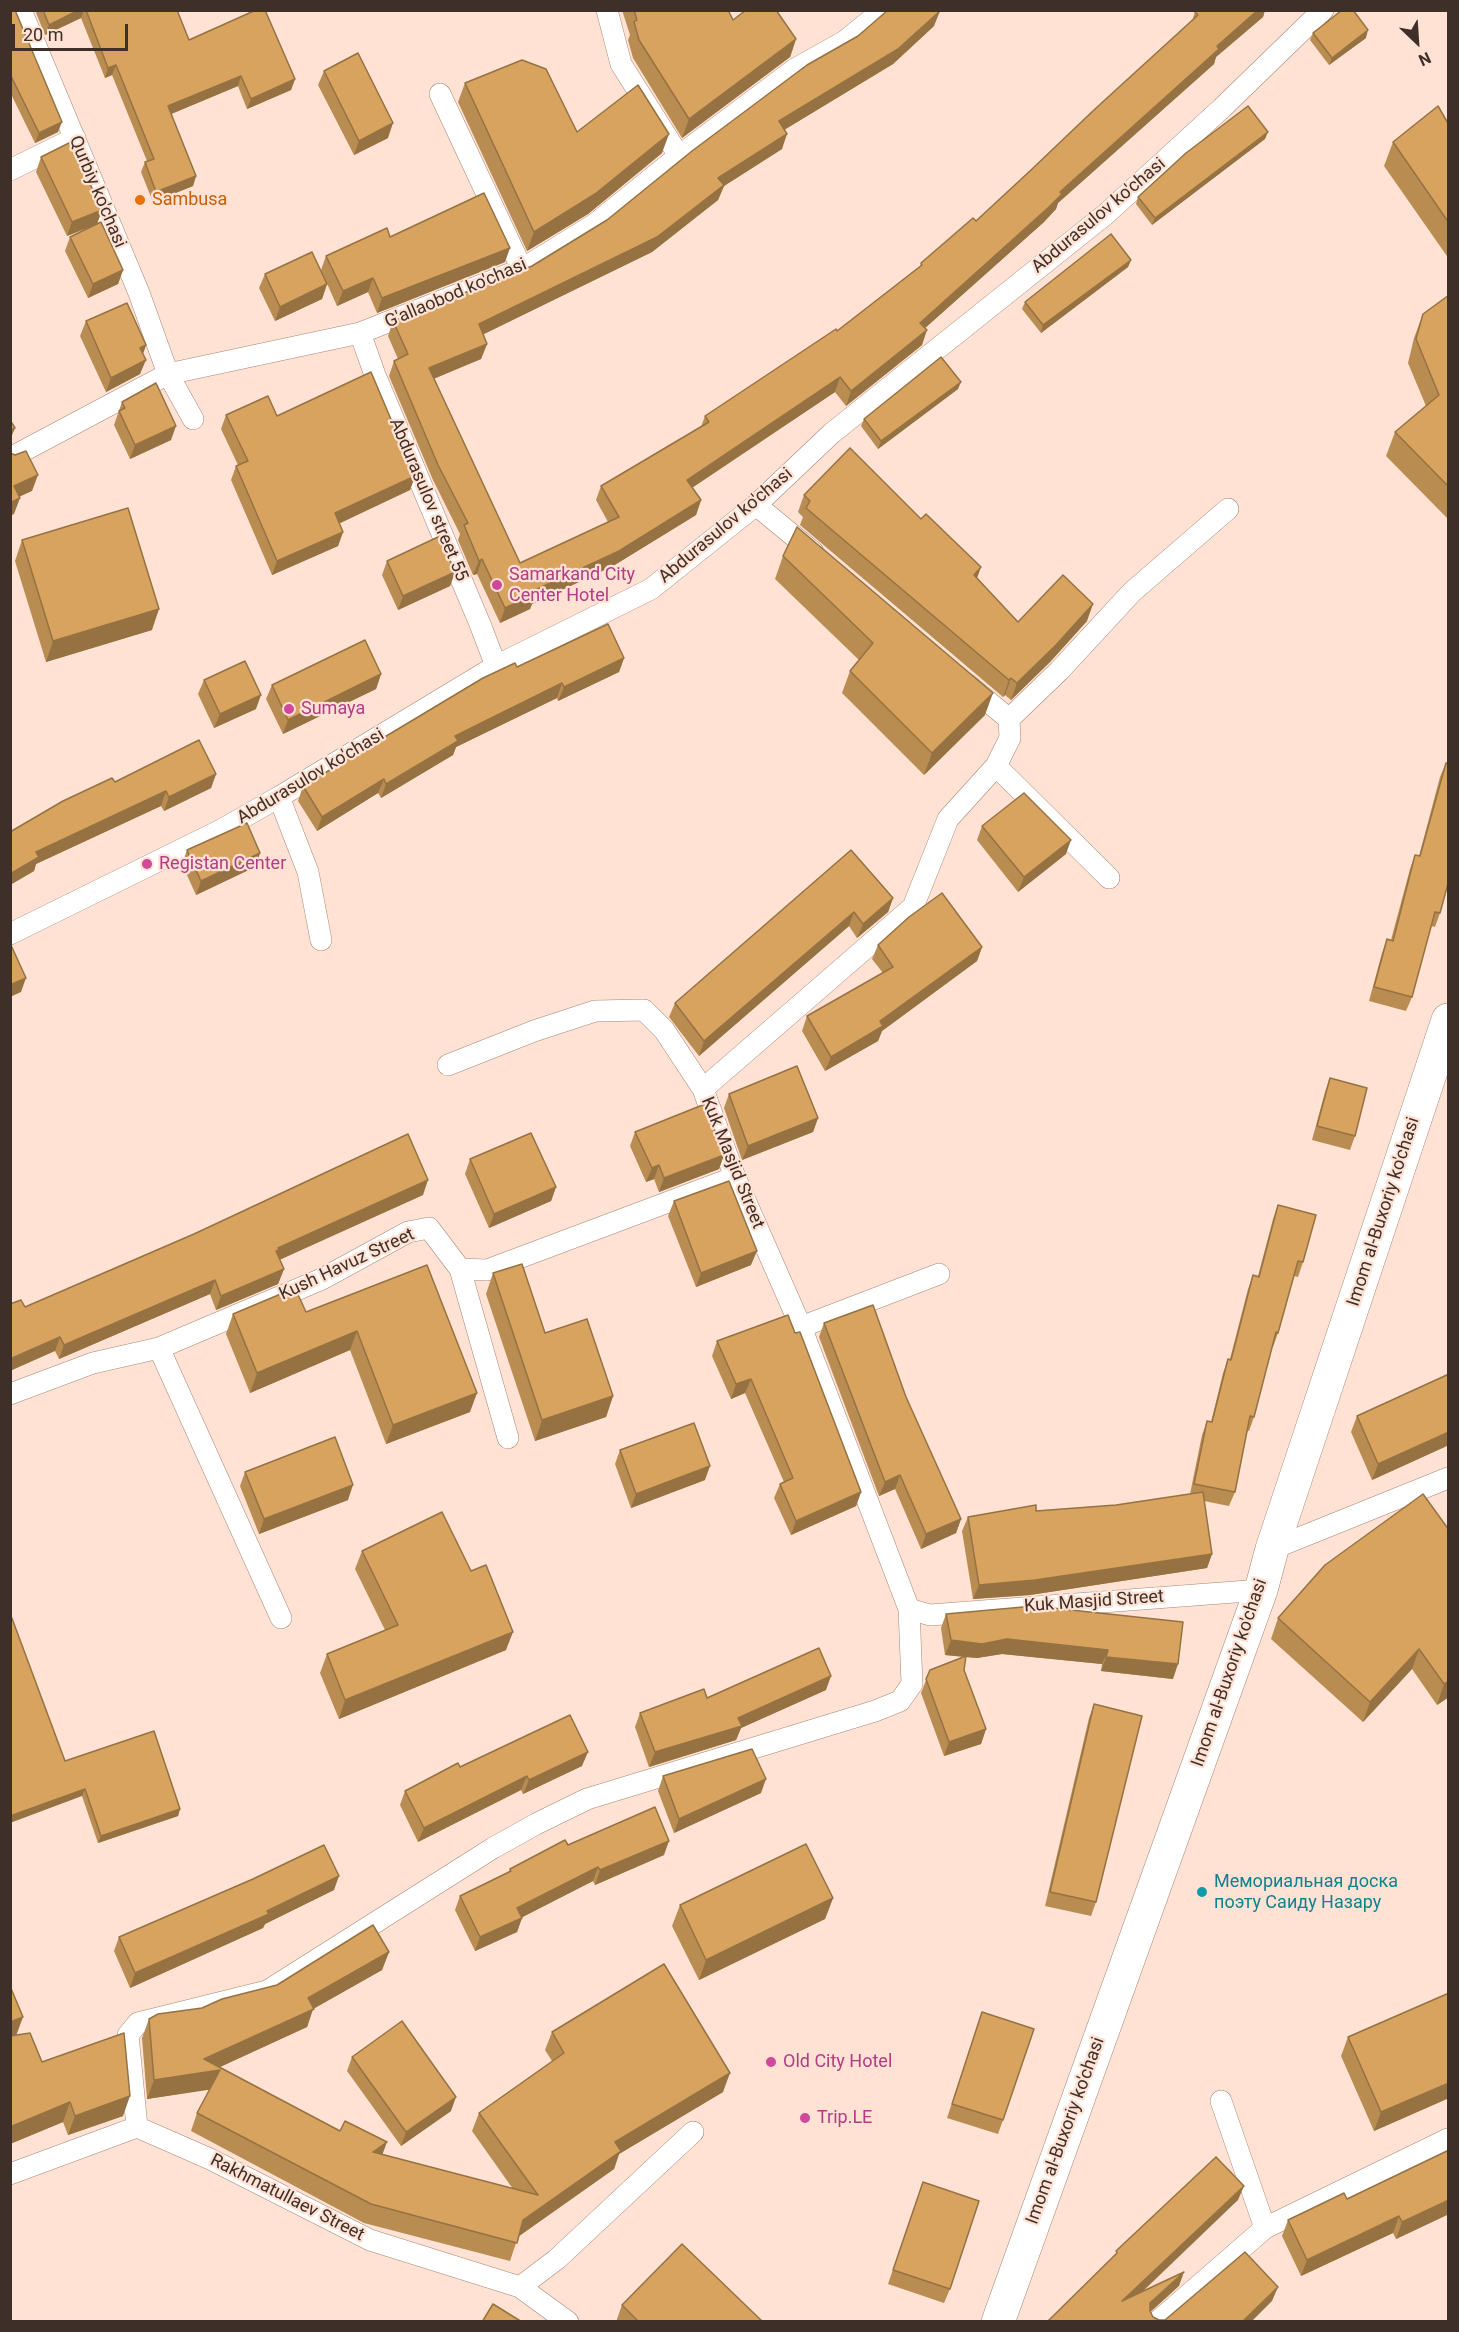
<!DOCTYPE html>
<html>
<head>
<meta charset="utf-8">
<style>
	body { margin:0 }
	#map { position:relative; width:1459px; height:2332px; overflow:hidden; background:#ffe2d4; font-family:Roboto,sans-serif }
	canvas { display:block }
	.frame { position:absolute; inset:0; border:12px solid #3e3029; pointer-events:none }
	.north { position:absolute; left:1387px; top:12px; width:60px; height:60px; -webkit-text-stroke:4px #ffe2d4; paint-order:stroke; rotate:155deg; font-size:16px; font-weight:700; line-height:24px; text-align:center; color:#3e3029 }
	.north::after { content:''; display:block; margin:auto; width:21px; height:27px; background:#3e3029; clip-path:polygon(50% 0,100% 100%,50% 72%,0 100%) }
	.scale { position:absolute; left:12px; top:24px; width:116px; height:27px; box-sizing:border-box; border:3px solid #3e3029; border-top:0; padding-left:8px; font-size:18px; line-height:21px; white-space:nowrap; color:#3e3029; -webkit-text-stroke:4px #ffe2d4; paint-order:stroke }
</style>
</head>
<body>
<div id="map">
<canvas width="1459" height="2332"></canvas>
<div class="frame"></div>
<div class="north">N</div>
<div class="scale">20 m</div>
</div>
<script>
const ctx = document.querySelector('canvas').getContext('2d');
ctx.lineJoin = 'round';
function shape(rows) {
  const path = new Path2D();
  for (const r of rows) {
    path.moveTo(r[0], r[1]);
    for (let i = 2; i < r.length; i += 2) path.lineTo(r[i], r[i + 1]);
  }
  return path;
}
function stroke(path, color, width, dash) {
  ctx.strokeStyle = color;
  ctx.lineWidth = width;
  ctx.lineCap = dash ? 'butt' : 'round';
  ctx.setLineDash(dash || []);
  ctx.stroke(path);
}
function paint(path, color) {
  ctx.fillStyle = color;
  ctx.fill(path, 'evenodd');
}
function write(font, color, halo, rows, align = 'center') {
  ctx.font = font + ' Roboto,sans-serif';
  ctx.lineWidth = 4.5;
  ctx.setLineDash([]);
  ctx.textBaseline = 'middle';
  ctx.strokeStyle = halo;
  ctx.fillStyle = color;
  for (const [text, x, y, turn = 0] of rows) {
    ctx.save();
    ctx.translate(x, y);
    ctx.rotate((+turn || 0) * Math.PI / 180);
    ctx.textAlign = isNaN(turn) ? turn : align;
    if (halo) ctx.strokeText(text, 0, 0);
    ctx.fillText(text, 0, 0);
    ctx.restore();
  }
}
const lane = shape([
	[21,10,139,293,168,374,193,419],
	[607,10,621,64,679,156],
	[440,94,522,269],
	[10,170,75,138],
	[360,333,375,375,480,624,496,666],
	[10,458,168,374,360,333,522,269,595,224,679,156,795,69,845,41,883,10],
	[756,505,813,552],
	[967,684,1009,719,1010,738,996,766,948,819,913,907,703,1089,735,1177,801,1327,909,1609,930,1615,1261,1590],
	[1009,719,1059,671,1132,592,1228,509],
	[996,766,1109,878],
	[279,797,308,872,321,940],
	[10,934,221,830,279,797,496,666,651,589,756,505,832,433,1106,214,1222,108,1323,10],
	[448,1065,534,1031,595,1011,644,1010,664,1030,703,1089],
	[460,1269,508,1438],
	[801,1327,939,1274],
	[159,1348,281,1618],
	[10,1394,93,1363,159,1348,322,1279,408,1232,429,1228,460,1269,487,1270,735,1177],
	[1272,1549,1448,1478],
	[1221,2101,1265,2228],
	[137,2127,210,2159,370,2240,520,2287,568,2322],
	[10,2174,137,2127,128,2035,138,2023,267,1991,493,1848,536,1824,587,1799,875,1711,900,1701,912,1684,909,1609],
	[520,2287,557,2259,693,2132],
	[1157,2322,1265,2228,1448,2139]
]);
const secondary = shape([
	[998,2322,1261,1590,1272,1549,1448,1020]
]);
stroke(lane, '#a68675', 22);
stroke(secondary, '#a68675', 34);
stroke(lane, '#fff', 21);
stroke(secondary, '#fff', 33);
paint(shape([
	[10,10,58,132,35,143,10,92],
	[35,10,177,10,189,40,295,79,291,90,247,109,238,86,171,114,196,176,193,186,153,202,141,172,145,162,147,161,112,75,105,78,81,18,45,35],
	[622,10,728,10,733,20,796,39,790,57,682,138,633,58,628,40,630,35],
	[1197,10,1265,10,1263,17,1216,57,1214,64,1058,203,1056,209,1044,222,925,328,922,345,846,406,835,392,692,488,701,500,696,515,613,566,532,604,530,609,500,623,477,574,473,575,458,540,460,534,433,480,389,376,394,361,398,359,388,336,393,321,532,266,934,26,893,64,784,130,782,149,724,186,718,200,652,252,483,334,487,344,481,359,434,378,520,563,608,522,596,500,601,486,701,427,705,416,837,331,920,266,921,263,976,221,1192,21,1195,12],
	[1313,33,1366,38,1329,65,1310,40],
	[324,71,388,138,354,155,318,85],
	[465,83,577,132,662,153,588,214,527,251,458,102],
	[1449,125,1449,259,1384,166,1393,142],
	[1265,139,1152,225,1136,204,1138,197],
	[41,157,102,210,97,224,67,236,36,172],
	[70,237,123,270,118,284,88,298,65,251],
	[390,237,505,262,377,313,368,292,337,306,321,270,326,256],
	[1131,260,1128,267,1041,333,1022,309,1025,302],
	[265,274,327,284,322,299,275,321,259,288],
	[1449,295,1449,520,1386,456,1395,432,1426,406,1408,363,1414,338,1423,314],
	[86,321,146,345,143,354,140,374,106,392,80,336],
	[958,389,878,449,861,426,864,419],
	[122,402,171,440,130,459,114,425],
	[226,415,277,416,415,476,410,490,339,523,343,532,338,546,272,575,231,480,236,466,238,465,221,429],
	[804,495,921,519,1018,622,1087,621,1050,662,1011,700,1005,695,1003,697,800,525,803,517,798,512],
	[22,540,152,630,46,662,15,561],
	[783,556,985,715,924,775,842,693,850,671,859,660,775,579],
	[387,561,455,572,450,586,398,610,382,575],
	[624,658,619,672,558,701,557,698,456,747,453,755,381,798,378,793,317,831,298,801,303,786,517,667],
	[381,674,376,689,283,734,266,699,272,685],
	[204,680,256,709,214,728,198,694],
	[1449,761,1449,880,1440,913,1435,927,1431,926,1412,997,1406,1011,1369,1001,1382,953,1387,939,1391,940,1410,869,1415,855,1419,856,1440,777,1446,763,1448,763],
	[216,774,211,788,164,811,161,806,36,864,34,871,10,885,115,782],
	[982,826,1066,854,1018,892,977,840],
	[187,850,260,853,255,867,196,895,182,864],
	[851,850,893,898,888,912,857,938,849,926,699,1056,669,1017,675,1003],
	[878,945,982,947,977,961,882,1031,878,1041,825,1071,802,1031,807,1016,883,973,872,959],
	[1330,1078,1355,1136,1350,1150,1312,1140,1325,1092],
	[729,1094,818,1118,813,1132,742,1160,724,1108],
	[635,1132,724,1155,719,1169,659,1192,654,1179,646,1182,630,1146],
	[470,1159,556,1187,551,1201,489,1228,465,1174],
	[423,1195,279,1259,284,1269,278,1284,216,1310,210,1294,59,1359,55,1351,25,1307],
	[674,1201,751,1265,696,1287,668,1216],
	[1278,1205,1303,1262,1298,1277,1294,1276,1278,1333,1273,1347,1272,1347,1254,1417,1249,1431,1247,1431,1235,1492,1229,1506,1204,1501,1212,1554,1207,1568,1030,1595,973,1599,962,1531,968,1517,1116,1505,1190,1494,1202,1435,1207,1421,1211,1422,1223,1373,1228,1359,1230,1359,1248,1289,1253,1275,1258,1276,1273,1219],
	[427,1265,470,1412,386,1444,350,1350,250,1393,226,1334,233,1314,306,1312],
	[493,1273,545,1333,613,1396,606,1417,535,1441,486,1294],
	[824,1323,906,1397,961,1519,956,1533,921,1549,895,1489,879,1496,819,1337],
	[795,1333,861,1492,856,1506,791,1535,774,1498,780,1484,784,1482,745,1393,731,1399,712,1356,717,1341],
	[1449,1374,1449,1445,1372,1480,1351,1432,1357,1416],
	[620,1450,705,1480,631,1508,615,1464],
	[245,1472,348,1500,259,1534,240,1486],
	[1449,1530,1449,1697,1437,1705,1412,1669,1363,1722,1271,1639,1278,1618],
	[362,1551,506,1650,339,1719,320,1673,327,1654,385,1630,355,1569],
	[1034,1606,1173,1679,1101,1671,1102,1664,1002,1654,977,1658,966,1657,964,1670,986,1729,981,1744,944,1756,921,1693,930,1670,965,1657,945,1655,941,1628,946,1614],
	[826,1690,741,1728,736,1740,649,1767,635,1727,640,1713,707,1698],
	[1094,1704,1096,1902,1091,1916,1045,1906,1089,1718],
	[65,1761,180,1809,178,1816,98,1843,82,1796],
	[582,1766,523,1794,521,1790,418,1842,400,1805,405,1791,460,1767],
	[663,1776,761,1793,674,1833,658,1791],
	[568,1845,664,1855,595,1885,593,1881,522,1917,517,1932,475,1951,455,1910,460,1896,508,1873,510,1869],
	[334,1890,265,1924,263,1928,130,1988,114,1951,119,1937],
	[833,1898,825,1919,699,1980,672,1926,680,1905],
	[389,1952,382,1970,313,2009,307,2027,220,2067,382,2154,513,2189,472,2131,479,2113,552,2061,545,2050,552,2032,723,2092,619,2154,614,2169,518,2237,510,2261,364,2223,191,2131,197,2113,210,2089,147,2099,142,2038,149,2019,202,2008],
	[10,1986,16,2035,42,2062,123,2116,68,2135,63,2122,10,2144],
	[1449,1993,1449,2098,1374,2131,1341,2056,1348,2037],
	[982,2012,1003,2120,998,2134,947,2118],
	[352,2057,451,2111,401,2146,347,2071],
	[1449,2150,1449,2214,1396,2239,1393,2233,1301,2276,1282,2236,1288,2220,1347,2199],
	[918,2196,950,2289,944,2303,888,2284],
	[622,2305,763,2322,616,2322]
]), '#b98c52');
paint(shape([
	[79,10,84,10,81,18,45,35,49,25],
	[1258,10,1265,10,1263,17,1216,57,1214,64,1058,203,1056,209,1044,222,915,337,920,323,1217,46],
	[940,11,934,26,893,64,774,136,779,121],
	[1368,30,1366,38,1329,65,1332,58],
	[796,39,790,57,682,138,689,119],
	[116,65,112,75,105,78,108,68],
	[241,76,238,86,164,117,168,106],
	[295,79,291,90,247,109,251,99],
	[62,122,58,132,35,143,39,133],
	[393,123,388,138,354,155,359,141],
	[1268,132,1265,139,1152,225,1155,218],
	[669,134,662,153,588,214,527,251,534,232],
	[787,134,782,149,724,186,718,200,652,252,474,339,479,324],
	[196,176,193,186,153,202,156,192],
	[102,210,97,224,67,236,72,222],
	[510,248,505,262,377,313,382,298],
	[1131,260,1128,267,1041,333,1043,325],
	[123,270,118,284,88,298,93,284],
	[373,278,368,292,337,306,343,291],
	[327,284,322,299,275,321,280,307],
	[927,330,922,345,846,406,851,391],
	[487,344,481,359,424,383,429,368],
	[146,345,141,359,140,348],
	[146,360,140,374,106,392,111,378],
	[840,377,835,392,681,495,687,480],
	[961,382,958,389,878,449,881,441],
	[176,426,171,440,130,459,135,445],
	[15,428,10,440,10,431],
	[38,475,32,491,10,501,14,486],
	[415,476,410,490,330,528,335,513],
	[20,498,14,514,10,516,10,503],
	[701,500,696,515,613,566,532,604,530,609,500,623,505,608,533,591],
	[343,532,338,546,272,575,277,561],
	[482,559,477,574,473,575,479,561],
	[981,567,975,584,974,575],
	[455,572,450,586,398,610,403,596],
	[1093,604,1087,621,1050,662,1011,700,1017,683],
	[159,609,152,630,46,662,53,641],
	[624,658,619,672,558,701,564,687],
	[381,674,376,689,283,734,288,720],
	[1011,678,1005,695,1003,697,1009,680],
	[562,683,557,698,456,747,453,755,381,798,386,784,455,736],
	[993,693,985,715,924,775,932,753],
	[261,695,256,709,214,728,220,714],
	[216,774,211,788,164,811,169,797],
	[384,779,378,793,317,831,322,817],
	[166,791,161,806,36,864,34,871,10,885,10,874,36,852],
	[1071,840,1066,854,1018,892,1024,877],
	[260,853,255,867,196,895,201,881],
	[893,898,888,912,857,938,863,924],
	[854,912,849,926,699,1056,704,1041],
	[982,947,977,961,882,1031,878,1041,825,1071,831,1057],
	[26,978,21,992,10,997,10,985],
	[818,1118,813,1132,742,1160,748,1146],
	[724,1155,719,1169,659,1192,664,1178],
	[659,1165,654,1179,646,1182,652,1168],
	[428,1180,423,1195,275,1262,271,1266,278,1248],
	[556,1187,551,1201,489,1228,494,1214],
	[757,1251,751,1265,696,1287,701,1273],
	[284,1269,278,1284,216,1310,221,1296],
	[215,1280,210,1294,59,1359,64,1345],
	[357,1331,350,1350,250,1393,257,1373],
	[60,1337,55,1351,10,1371,10,1359],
	[751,1379,745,1393,731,1399,736,1384],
	[477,1393,470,1412,386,1444,393,1425],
	[613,1396,606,1417,535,1441,542,1420],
	[1449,1432,1449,1445,1372,1480,1378,1464],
	[710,1466,705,1480,631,1508,636,1494],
	[900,1475,895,1489,879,1496,885,1482],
	[353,1485,348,1500,259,1534,264,1519],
	[861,1492,856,1506,791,1535,796,1521],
	[961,1519,956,1533,921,1549,926,1534],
	[1212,1554,1207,1568,1030,1595,973,1599,979,1585],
	[513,1632,506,1650,339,1719,345,1700],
	[1007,1639,1108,1650,1102,1664,1002,1654,977,1658,945,1655,951,1640],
	[1419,1649,1412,1669,1363,1722,1370,1702],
	[1106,1657,1178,1664,1173,1679,1101,1671],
	[831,1676,826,1690,741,1728,736,1740,649,1767,655,1752,738,1718],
	[1449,1681,1449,1697,1437,1705,1444,1684],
	[986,1729,981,1744,944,1756,949,1742],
	[588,1752,582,1766,523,1794,529,1780],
	[527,1776,521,1790,418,1842,424,1828],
	[766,1779,761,1793,674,1833,679,1819],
	[85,1789,82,1796,10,1823,10,1816],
	[180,1809,178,1816,98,1843,101,1836],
	[669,1841,664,1855,595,1885,600,1870],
	[598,1867,593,1881,513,1922,522,1918,517,1932,475,1951,480,1937,517,1908],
	[339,1876,334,1890,265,1924,263,1928,130,1988,135,1973,267,1911],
	[833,1898,825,1919,699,1980,706,1960],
	[389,1952,382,1970,313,2009,307,2027,209,2072,220,2070,214,2089,147,2099,154,2080,204,2059],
	[23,2017,16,2036,10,2039,10,2022],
	[730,2073,723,2092,619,2154,614,2169,516,2238,523,2220,615,2142],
	[1449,2083,1449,2098,1374,2131,1381,2112],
	[130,2096,123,2116,68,2135,75,2116],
	[456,2097,451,2111,401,2146,406,2132],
	[70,2102,63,2122,10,2144,10,2127],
	[387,2142,380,2161,373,2152],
	[1244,2186,1238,2200,1117,2316,1122,2301],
	[1449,2200,1449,2214,1396,2239,1402,2222],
	[1399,2216,1393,2233,1301,2276,1307,2260],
	[1184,2272,1179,2286,1145,2317,1150,2303],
	[1278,2287,1272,2301,1251,2322,1242,2322]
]), '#967242');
const building = shape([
	[10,10,15,10,62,122,39,133,10,74,10,10],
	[43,10,79,10,49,25,43,10],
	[86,10,177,10,189,40,256,10,265,10,295,79,251,99,241,76,168,106,196,176,156,192,145,162,154,159,116,65,108,68,86,10],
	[634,10,728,10,733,20,746,10,776,10,796,39,689,119,639,40,634,22,637,20,634,10],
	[888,10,940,11,898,49,779,121,787,134,718,178,724,185,657,237,479,324,487,344,429,368,520,563,619,517,601,486,709,422,705,416,836,329,837,331,922,265,921,263,973,218,976,221,1031,170,1095,109,1198,15,1195,12,1197,10,1258,10,1217,46,1219,49,1060,192,1062,194,1049,207,920,323,927,330,851,391,840,377,687,480,701,500,619,551,533,591,535,594,505,608,482,559,479,561,464,525,468,523,438,465,394,361,408,354,393,321,532,266,607,220,692,151,807,65,858,36,888,10],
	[1342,10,1353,10,1368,30,1332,58,1313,33,1342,10],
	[358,53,393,123,359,141,324,71,358,53],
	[522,60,546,69,577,132,638,85,669,134,595,194,534,232,465,83,522,60],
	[1248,106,1268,132,1155,218,1138,197,1186,153,1248,106],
	[1438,106,1449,125,1449,223,1393,142,1438,106],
	[71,142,102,210,72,222,41,157,71,142],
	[484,193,510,248,382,298,373,278,343,291,326,256,387,228,390,237,484,193],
	[101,222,123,270,93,284,70,237,101,222],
	[1111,234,1131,260,1043,325,1025,302,1111,234],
	[312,252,327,284,280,307,265,274,312,252],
	[1449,295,1449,487,1395,432,1439,395,1416,339,1423,314,1449,295],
	[127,303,146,345,140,348,146,360,111,378,86,321,127,303],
	[941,357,961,382,881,441,864,419,941,357],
	[371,372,415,476,335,513,343,532,277,561,236,466,248,461,226,415,268,396,277,416,371,372],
	[156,383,176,426,135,445,119,411,125,408,122,402,156,383],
	[10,420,15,428,10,431,10,420],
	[850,448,921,519,926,514,981,567,974,575,1018,622,1063,575,1093,604,1056,645,1017,683,1011,678,1009,680,806,508,810,501,804,495,850,448],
	[26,451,38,475,14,486,20,498,10,503,10,453,15,455,26,451],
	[128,508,159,609,53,641,22,540,128,508],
	[797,527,993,693,932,753,850,671,873,643,783,556,797,527],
	[440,536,455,572,403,596,387,561,440,536],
	[608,624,624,658,564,687,562,683,455,736,458,741,386,784,384,779,322,817,303,786,483,678,515,663,517,667,608,624],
	[365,640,381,674,288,720,272,685,365,640],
	[245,661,261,695,220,714,204,680,245,661],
	[199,740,216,774,169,797,166,791,36,852,39,857,10,874,10,832,63,801,112,778,115,782,199,740],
	[1446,763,1449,763,1449,880,1440,913,1435,912,1412,997,1374,987,1387,939,1393,941,1415,855,1420,856,1446,763],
	[1024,793,1071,840,1024,877,982,826,1024,793],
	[247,823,260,853,201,881,187,850,247,823],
	[851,850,893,898,863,924,854,912,704,1041,675,1003,851,850],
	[942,893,982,947,880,1021,883,1026,831,1057,807,1016,893,967,878,945,909,917,942,893],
	[10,943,26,978,10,985,10,943],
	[797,1066,818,1118,748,1146,729,1094,797,1066],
	[1330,1078,1367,1088,1355,1136,1317,1126,1330,1078],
	[705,1104,724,1155,664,1178,659,1165,652,1168,635,1132,705,1104],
	[531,1133,556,1187,494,1214,470,1159,531,1133],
	[408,1134,428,1180,278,1248,279,1250,276,1251,284,1269,221,1296,215,1280,64,1345,60,1337,10,1359,10,1304,21,1300,25,1307,194,1234,408,1134],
	[729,1181,757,1251,701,1273,674,1201,729,1181],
	[1278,1205,1316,1215,1303,1262,1298,1261,1278,1333,1276,1332,1254,1417,1250,1416,1235,1492,1194,1484,1207,1421,1212,1422,1228,1359,1231,1360,1253,1275,1259,1277,1278,1205],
	[522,1264,545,1333,587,1319,613,1396,542,1420,493,1273,522,1264],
	[427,1265,477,1393,393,1425,357,1331,257,1373,233,1314,295,1288,306,1312,427,1265],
	[873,1305,906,1397,961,1519,926,1534,900,1475,885,1482,824,1323,873,1305],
	[788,1315,795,1333,800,1332,861,1492,796,1521,780,1484,793,1478,751,1379,736,1384,717,1341,788,1315],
	[1449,1374,1449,1432,1378,1464,1357,1416,1449,1374],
	[694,1423,710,1466,636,1494,620,1450,694,1423],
	[335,1437,353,1485,264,1519,245,1472,335,1437],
	[1203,1492,1212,1554,1035,1580,979,1585,968,1517,1036,1505,1036,1511,1116,1505,1203,1492],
	[1423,1494,1449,1530,1449,1681,1444,1684,1419,1649,1370,1702,1278,1618,1325,1565,1423,1494],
	[442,1512,471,1571,486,1565,513,1632,345,1700,327,1654,398,1625,362,1551,442,1512],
	[1034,1606,1183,1622,1178,1664,1106,1657,1108,1650,1007,1639,982,1644,951,1640,946,1614,1034,1606],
	[10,1613,65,1761,154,1731,180,1809,101,1836,85,1789,10,1816,10,1613],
	[819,1648,831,1676,738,1718,742,1726,655,1752,640,1713,704,1689,707,1698,819,1648],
	[966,1656,964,1670,986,1729,949,1742,926,1679,930,1670,966,1656],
	[1094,1704,1142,1716,1096,1902,1050,1892,1094,1704],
	[570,1715,588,1752,529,1780,527,1776,424,1828,405,1791,458,1763,460,1767,570,1715],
	[752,1749,766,1779,679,1819,663,1776,752,1749],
	[655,1807,669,1841,600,1870,598,1867,517,1908,522,1918,480,1937,460,1896,511,1871,510,1869,565,1840,568,1845,655,1807],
	[806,1844,833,1898,706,1960,680,1905,806,1844],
	[324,1845,339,1876,267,1911,269,1914,135,1973,119,1937,253,1879,324,1845],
	[373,1925,389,1952,308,1998,314,2009,204,2059,340,2131,345,2121,387,2142,373,2152,538,2195,479,2113,564,2053,552,2032,664,1964,730,2073,615,2142,621,2151,523,2220,517,2243,371,2204,197,2113,220,2070,154,2080,149,2019,158,2014,202,2008,222,1999,277,1985,373,1925],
	[10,1986,23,2017,10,2022,10,1986],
	[1449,1993,1449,2083,1381,2112,1348,2037,1449,1993],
	[982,2012,1034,2029,1003,2120,952,2104,982,2012],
	[402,2021,456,2097,406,2132,352,2057,402,2021],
	[30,2033,42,2062,124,2033,130,2096,75,2116,70,2102,10,2127,10,2036,30,2033],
	[1449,2150,1449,2200,1402,2222,1399,2216,1307,2260,1288,2220,1344,2193,1347,2199,1449,2150],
	[1216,2157,1244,2186,1122,2301,1184,2272,1150,2303,1150,2311,1153,2317,1159,2320,1165,2320,1245,2252,1278,2287,1242,2322,1047,2322,1117,2253,1116,2251,1216,2157],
	[923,2182,979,2201,950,2289,893,2270,923,2182],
	[682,2244,763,2322,639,2322,622,2305,682,2244],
	[493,2304,522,2322,482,2322,493,2304]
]);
paint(building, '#d7a35f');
stroke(building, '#967242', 1.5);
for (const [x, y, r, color] of [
	[140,200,6,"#e8710a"],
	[497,585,6,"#d1479c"],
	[289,709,6,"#d1479c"],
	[147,864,6,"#d1479c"],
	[1202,1892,6,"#0f9aa8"],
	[771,2062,6,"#d1479c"],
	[805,2118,6,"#d1479c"]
]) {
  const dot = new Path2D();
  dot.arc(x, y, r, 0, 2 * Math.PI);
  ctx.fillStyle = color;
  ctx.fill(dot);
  stroke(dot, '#ffe2d4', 2);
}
write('18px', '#3e3029', '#ffe2d4', [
	["Qurbiy ko'chasi",97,192,67],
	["Abdurasulov ko'chasi",1099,216,-40],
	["G'allaobod ko'chasi",456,294,-23],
	["Abdurasulov street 55",428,500,67],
	["Abdurasulov ko'chasi",726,526,-40],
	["Abdurasulov ko'chasi",311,777,-31],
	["Kuk Masjid Street",732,1163,68],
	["Imom al-Buxoriy ko'chasi",1384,1212,-72],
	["Kush Havuz Street",347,1265,-25],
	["Kuk Masjid Street",1094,1602,-4],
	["Imom al-Buxoriy ko'chasi",1230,1673,-71],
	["Imom al-Buxoriy ko'chasi",1066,2131,-70],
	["Rakhmatullaev Street",287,2198,27]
]);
write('18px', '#c56008', '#ffe2d4', [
	["Sambusa",152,200]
], 'left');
write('18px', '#b23c85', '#ffe2d4', [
	["Samarkand City",509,575],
	["Center Hotel",509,596],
	["Sumaya",301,709],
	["Registan Center",159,864],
	["Old City Hotel",783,2062],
	["Trip.LE",817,2118]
], 'left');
write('18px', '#0d838f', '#ffe2d4', [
	["Мемориальная доска",1214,1882],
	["поэту Саиду Назару",1214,1903]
], 'left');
</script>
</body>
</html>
